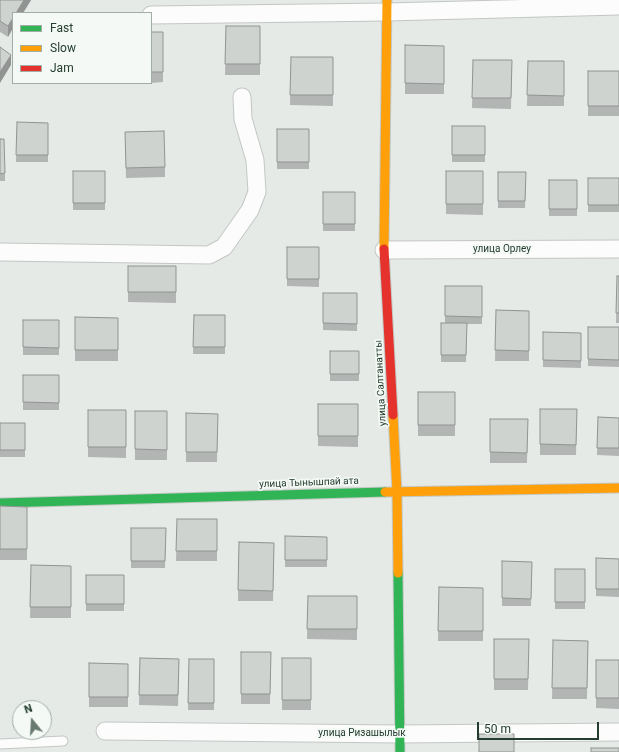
<!DOCTYPE html>
<html>
<head>
<meta charset="utf-8">
<style>
	body { margin:0 }
	#map { position:relative; width:619px; height:752px; overflow:hidden; background:#e6eae7; font-family:Roboto,sans-serif }
	canvas { display:block }
	.legend { position:absolute; left:12px; top:12px; width:140px; height:72px; box-sizing:border-box; background:#f4f9f5; border:1px solid #a1aea6; margin:0; padding:5px 7px; list-style:none; font-size:12px; color:#243d30 }
	.legend li { display:flex; align-items:center; gap:8px; height:20px }
	.legend b { width:20px; border:1px solid #a1aea6 }
	.north { position:absolute; left:12px; top:700px; width:40px; height:40px; box-sizing:border-box; background:#f4f9f5; border:1px solid #a1aea6; border-radius:50%; rotate:342deg; font-size:11px; font-weight:700; line-height:16px; text-align:center; color:#243d30 }
	.north::after { content:''; display:block; margin:auto; width:14px; height:18px; background:#687a70; clip-path:polygon(50% 0,100% 100%,50% 72%,0 100%) }
	.scale { position:absolute; left:477px; top:722px; width:122px; height:18px; box-sizing:border-box; border:2px solid #243d30; border-top:0; padding-left:5px; font-size:12px; line-height:14px; white-space:nowrap; color:#243d30; -webkit-text-stroke:3px #f4f9f5; paint-order:stroke }
</style>
</head>
<body>
<div id="map">
<canvas width="619" height="752"></canvas>
<ul class="legend">
<li><b style="height:5px;background:#30b455"></b>Fast</li>
<li><b style="height:5px;background:#ff9f0a"></b>Slow</li>
<li><b style="height:5px;background:#e5322d"></b>Jam</li>
</ul>
<div class="north">N</div>
<div class="scale">50 m</div>
</div>
<script>
const ctx = document.querySelector('canvas').getContext('2d');
ctx.lineJoin = 'round';
function shape(rows) {
  const path = new Path2D();
  for (const r of rows) {
    path.moveTo(r[0], r[1]);
    for (let i = 2; i < r.length; i += 2) path.lineTo(r[i], r[i + 1]);
  }
  return path;
}
function stroke(path, color, width, dash) {
  ctx.strokeStyle = color;
  ctx.lineWidth = width;
  ctx.lineCap = dash ? 'butt' : 'round';
  ctx.setLineDash(dash || []);
  ctx.stroke(path);
}
function paint(path, color) {
  ctx.fillStyle = color;
  ctx.fill(path, 'evenodd');
}
function write(font, color, halo, rows, align = 'center') {
  ctx.font = font + ' Roboto,sans-serif';
  ctx.lineWidth = 3.5;
  ctx.setLineDash([]);
  ctx.textBaseline = 'middle';
  ctx.strokeStyle = halo;
  ctx.fillStyle = color;
  for (const [text, x, y, turn = 0] of rows) {
    ctx.save();
    ctx.translate(x, y);
    ctx.rotate((+turn || 0) * Math.PI / 180);
    ctx.textAlign = isNaN(turn) ? turn : align;
    if (halo) ctx.strokeText(text, 0, 0);
    ctx.fillText(text, 0, 0);
    ctx.restore();
  }
}
const lane = shape([
	[0,744,63,741]
]);
const street = shape([
	[151,15,387,12,619,6],
	[384,250,619,249],
	[0,252,209,255,224,247,250,210,257,192,255,160,243,119,242,97],
	[105,731,399,734,619,732]
]);
const fast = shape([
	[0,503,385,492],
	[398,573,400,752]
]);
const slow = shape([
	[384,249,387,0],
	[393,415,397,492,398,573],
	[385,492,619,488]
]);
const jam = shape([
	[384,249,393,415]
]);
stroke(lane, '#c3c7c4', 11);
stroke(street, '#c3c7c4', 19);
stroke(fast, '#c2c8c4', 11);
stroke(slow, '#c2c8c4', 11);
stroke(jam, '#c2c8c4', 11);
stroke(lane, '#fbfcfb', 9);
stroke(street, '#fbfcfb', 17);
stroke(fast, '#30b455', 9);
stroke(slow, '#ff9f0a', 9);
stroke(jam, '#e5322d', 9);
paint(shape([
	[0,0,31,0,23,13,13,13,13,28,8,37,0,32],
	[226,26,260,26,260,75,225,75],
	[151,32,163,72,163,82,151,83],
	[405,45,444,46,444,94,405,94],
	[291,57,333,57,333,106,290,105],
	[473,60,512,60,511,109,472,108],
	[528,61,564,61,564,106,527,106],
	[588,71,619,71,619,116,588,116],
	[17,122,48,123,48,162,16,162],
	[452,126,485,126,485,162,452,162],
	[277,129,309,129,309,169,277,169],
	[125,132,165,167,165,177,126,178],
	[0,139,5,173,5,181,0,181],
	[73,171,105,171,105,210,73,210],
	[446,171,483,171,483,215,446,214],
	[498,172,526,172,525,208,498,208],
	[588,178,619,178,619,212,588,212],
	[549,180,577,180,577,216,549,216],
	[323,192,355,192,355,231,323,231],
	[287,247,319,247,319,287,287,286],
	[128,266,176,266,176,303,128,302],
	[617,276,619,276,619,323,616,323],
	[445,286,482,286,482,324,467,324,466,362,441,362,441,323,445,323],
	[323,293,357,293,357,331,323,330],
	[496,310,529,311,529,361,495,361],
	[194,315,225,315,225,354,193,354],
	[75,317,118,318,118,361,75,361],
	[23,320,59,320,59,355,23,355],
	[588,327,619,327,619,367,588,366],
	[543,332,581,333,581,368,543,367],
	[330,351,359,351,359,381,330,381],
	[23,375,59,375,59,410,23,410],
	[418,392,455,392,455,436,418,436],
	[318,404,358,404,358,447,318,446],
	[540,409,577,409,576,455,540,455],
	[88,410,126,410,126,458,88,457],
	[135,411,167,411,167,460,135,460],
	[186,413,218,414,217,462,186,462],
	[598,417,619,418,619,456,597,455],
	[490,419,528,419,527,463,490,463],
	[0,423,25,423,25,457,0,457],
	[0,506,27,507,27,560,0,560],
	[177,519,217,519,217,561,176,561],
	[131,528,166,528,165,568,131,568],
	[285,536,327,537,327,567,285,567],
	[239,542,274,543,273,601,238,601],
	[596,558,619,559,619,597,596,596],
	[502,561,532,562,531,606,502,606],
	[31,565,71,566,71,618,30,618],
	[555,569,585,569,585,609,555,609],
	[86,575,124,575,124,611,86,611],
	[439,587,483,588,483,641,438,641],
	[308,596,357,596,357,640,307,639],
	[494,639,529,639,528,690,494,690],
	[553,640,588,641,587,699,552,699],
	[241,652,271,652,270,704,241,704],
	[140,658,179,659,178,706,139,705],
	[282,658,311,658,311,710,282,710],
	[189,659,214,659,214,710,188,710],
	[596,660,619,660,619,709,596,708],
	[89,663,128,664,128,707,89,707]
]), '#b2b5b3');
paint(shape([
	[24,0,31,0,23,13,16,13],
	[13,18,13,28,8,37,8,26],
	[11,55,11,65,0,83,0,72]
]), '#919492');
const building = shape([
	[0,0,24,0,16,13,13,13,13,18,8,26,0,21,0,0],
	[226,26,260,26,260,64,225,64,226,26],
	[151,32,163,32,163,72,151,72,151,32],
	[405,45,444,46,444,84,405,83,405,45],
	[0,47,11,55,0,72,0,47],
	[291,57,333,57,333,95,290,95,291,57],
	[473,60,512,60,511,98,472,98,473,60],
	[528,61,564,61,564,96,527,95,528,61],
	[588,71,619,71,619,106,588,106,588,71],
	[17,122,48,123,48,155,16,155,17,122],
	[452,126,485,126,485,155,452,155,452,126],
	[277,129,309,129,309,162,277,162,277,129],
	[164,131,165,167,126,168,125,132,164,131],
	[0,139,4,139,5,173,0,174,0,139],
	[73,171,105,171,105,203,73,203,73,171],
	[446,171,483,171,483,204,446,204,446,171],
	[498,172,526,172,525,201,498,201,498,172],
	[588,178,619,178,619,205,588,205,588,178],
	[549,180,577,180,577,209,549,209,549,180],
	[323,192,355,192,355,224,323,224,323,192],
	[287,247,319,247,319,279,287,279,287,247],
	[128,266,176,266,176,292,128,292,128,266],
	[617,276,619,276,619,313,616,313,617,276],
	[445,286,482,286,482,317,445,316,445,286],
	[323,293,357,293,357,324,323,323,323,293],
	[496,310,529,311,529,351,495,350,496,310],
	[194,315,225,315,225,347,193,347,194,315],
	[75,317,118,318,118,350,75,350,75,317],
	[23,320,59,320,59,348,23,347,23,320],
	[441,323,467,323,466,355,441,355,441,323],
	[588,327,619,327,619,360,588,359,588,327],
	[543,332,581,333,581,361,543,360,543,332],
	[330,351,359,351,359,374,330,374,330,351],
	[23,375,59,375,59,403,23,402,23,375],
	[418,392,455,392,455,425,418,425,418,392],
	[318,404,358,404,358,436,318,436,318,404],
	[540,409,577,409,576,445,540,444,540,409],
	[88,410,126,410,126,447,88,447,88,410],
	[135,411,167,411,167,450,135,449,135,411],
	[186,413,218,414,217,452,186,452,186,413],
	[598,417,619,418,619,448,597,448,598,417],
	[490,419,528,419,527,453,490,452,490,419],
	[0,423,25,423,25,450,0,450,0,423],
	[0,506,27,507,27,549,0,549,0,506],
	[177,519,217,519,217,551,176,551,177,519],
	[131,528,166,528,165,561,131,561,131,528],
	[285,536,327,537,327,560,285,560,285,536],
	[239,542,274,543,273,591,238,590,239,542],
	[596,558,619,559,619,589,596,589,596,558],
	[502,561,532,562,531,599,502,598,502,561],
	[31,565,71,566,71,607,30,607,31,565],
	[555,569,585,569,585,602,555,602,555,569],
	[86,575,124,575,124,604,86,604,86,575],
	[439,587,483,588,483,631,438,631,439,587],
	[308,596,357,596,357,629,307,629,308,596],
	[494,639,529,639,528,679,494,679,494,639],
	[553,640,588,641,587,688,552,688,553,640],
	[241,652,271,652,270,694,241,694,241,652],
	[140,658,179,659,178,695,139,695,140,658],
	[282,658,311,658,311,700,282,700,282,658],
	[189,659,214,659,214,703,188,703,189,659],
	[596,660,619,660,619,698,596,698,596,660],
	[89,663,128,664,128,697,89,697,89,663],
	[479,734,514,734,514,752,479,752,479,734],
	[591,748,619,748,619,752,591,752,591,748]
]);
paint(building, '#cfd3d0');
stroke(building, '#919492', 1);
write('10px', '#243d30', '#f4f9f5', [
	["улица Орлеу",502,249],
	["улица Салтанатты",381,383,-93],
	["улица Тынышпай ата",309,483,-2],
	["улица Ризашылык",362,733]
]);
</script>
</body>
</html>
